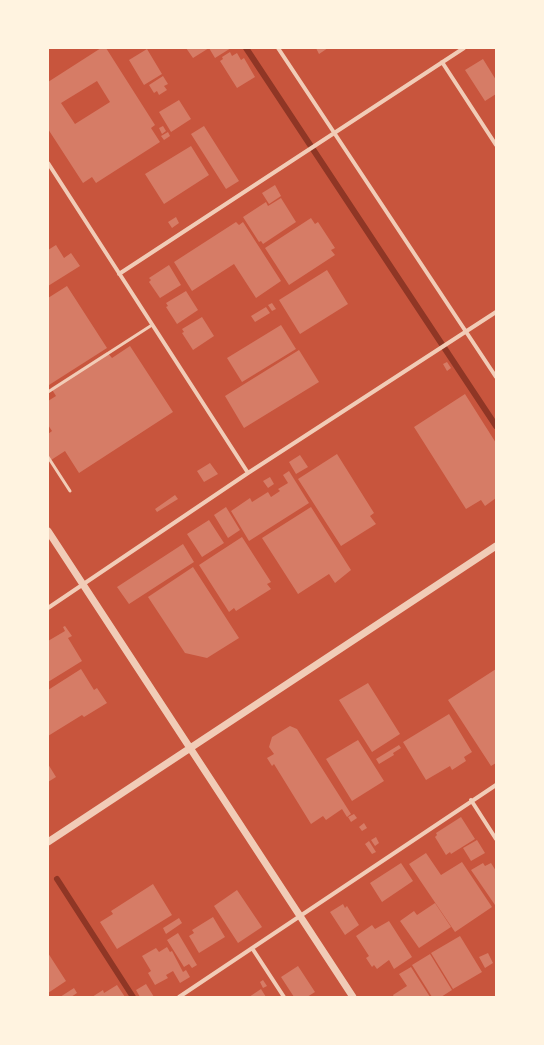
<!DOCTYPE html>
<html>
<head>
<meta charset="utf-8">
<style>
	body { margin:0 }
	#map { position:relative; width:544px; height:1045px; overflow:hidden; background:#c8553d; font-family:"Public Sans",sans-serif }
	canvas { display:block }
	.frame { position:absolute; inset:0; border:49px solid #fff3e0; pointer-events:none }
</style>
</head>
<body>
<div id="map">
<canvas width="544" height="1045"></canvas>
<div class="frame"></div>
</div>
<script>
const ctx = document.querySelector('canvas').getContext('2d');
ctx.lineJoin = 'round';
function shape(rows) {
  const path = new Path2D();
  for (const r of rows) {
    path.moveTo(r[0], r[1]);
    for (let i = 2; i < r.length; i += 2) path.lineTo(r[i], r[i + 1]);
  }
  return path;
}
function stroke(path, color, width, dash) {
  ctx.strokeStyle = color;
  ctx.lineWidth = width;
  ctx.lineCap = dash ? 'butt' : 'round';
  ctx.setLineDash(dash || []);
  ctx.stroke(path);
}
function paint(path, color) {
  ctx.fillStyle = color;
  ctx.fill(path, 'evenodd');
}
stroke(shape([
	[246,48,496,426],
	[57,879,133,997]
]), '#8f3625', 6);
paint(shape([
	[101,48,106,48,155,125,151,128,160,142,96,183,92,177,83,183,48,129,48,82],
	[97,81,110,102,75,124,61,103],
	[186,48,209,48,193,58],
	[209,48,231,48,215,58],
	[316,48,328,48,319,54],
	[147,49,162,74,144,85,129,60],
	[230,52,232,56,237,53,241,60,244,58,255,77,237,88,220,61,223,59,222,57],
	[483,59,496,80,496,94,485,101,465,70],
	[163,76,168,84,164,86,167,90,159,95,157,91,154,93,149,85],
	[179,100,191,119,171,132,159,112],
	[163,126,166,131,162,134,159,128],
	[204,126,239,181,226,189,191,134],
	[168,132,170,136,164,140,161,136],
	[191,146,209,175,164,204,145,174],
	[275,185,281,196,269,204,262,193],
	[281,198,296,222,263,244,261,241,259,242,243,217,266,202,268,206],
	[176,217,179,223,172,228,168,222],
	[311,218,315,224,318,222,335,248,331,250,335,255,289,285,265,248],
	[236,222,239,225,243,222,281,281,256,298,234,264,192,291,174,262],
	[56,245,64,258,71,253,80,266,48,286,48,250],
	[169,265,181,285,160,298,149,282,151,280,149,278],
	[327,270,348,304,300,334,279,300],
	[67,286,107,348,49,385,48,298],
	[186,291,198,310,177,324,166,307,168,306,166,303],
	[272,303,276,309,272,311,268,305],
	[266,307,270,313,255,322,251,316],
	[202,317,214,336,193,350,182,333,184,332,182,329],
	[281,325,296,349,242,382,227,358],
	[130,346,173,412,79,473,65,451,48,462,48,434,52,431,48,425,48,401,56,396,51,388,107,352,112,358],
	[299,350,319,382,244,428,225,396],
	[447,362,451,368,447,371,443,364],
	[465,394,496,443,496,498,485,506,481,500,466,509,414,427],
	[337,454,374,513,370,516,376,524,341,546,298,479],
	[300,455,308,467,296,474,289,462],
	[210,463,218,474,204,482,197,471],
	[289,471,309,503,249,541,231,511,250,498,252,502,268,492,271,497,280,491,278,489,288,483,283,475],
	[270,477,274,484,268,488,263,481],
	[175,495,178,499,157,512,155,509],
	[226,507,240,530,228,538,214,515],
	[311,507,351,570,335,583,329,574,298,594,262,538],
	[209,520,224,543,202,557,187,534],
	[242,537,271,582,267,584,271,589,236,611,234,608,229,612,199,565],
	[183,544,194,562,129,604,117,587],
	[193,567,239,638,207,658,185,653,148,597],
	[65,626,72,636,68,638,82,661,48,682,48,641,65,631,63,627],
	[81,669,94,690,97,688,107,703,84,717,82,715,48,736,48,690],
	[496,669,496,763,491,766,448,700],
	[368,683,400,734,372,752,339,700],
	[449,714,472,752,464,757,466,761,452,770,450,766,426,780,403,742],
	[290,726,297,729,351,814,347,817,342,809,326,820,323,816,311,824,274,764,272,766,267,758,274,754,269,747,272,737],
	[358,740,384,781,352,801,326,759],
	[399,745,401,748,393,753,394,755,379,764,376,759],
	[48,764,56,777,48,782],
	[354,814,357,818,351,822,348,817],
	[461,817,475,839,451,854,450,852,446,855,435,837,437,835,436,833],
	[364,823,367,828,362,831,359,827],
	[376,837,379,843,375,846,371,840],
	[477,840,485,853,471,861,463,848],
	[369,841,376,852,372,854,365,844],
	[426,853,441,875,462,862,492,907,455,932,409,864],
	[401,863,413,881,382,902,370,883],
	[483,863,485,866,491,863,496,871,495,905,471,870],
	[153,884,172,915,117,949,100,922,113,914,111,911],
	[237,890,262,927,238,943,214,906],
	[435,903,451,927,419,948,400,921,414,911,417,915],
	[343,904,345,908,347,906,359,925,345,935,330,912],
	[213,917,225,937,199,953,189,936,194,933,192,930],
	[179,918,182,923,166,934,163,928],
	[389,921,412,957,394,969,389,960,377,969,374,965,372,967,366,958,369,956,356,936,372,925,375,929],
	[178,933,197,965,192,968,189,964,184,967,167,940],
	[460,936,482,972,453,989,431,953],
	[167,947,170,952,172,951,183,972,186,970,190,977,180,983,173,971,166,975,168,978,155,985,148,973,151,971,142,956,156,948,159,952],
	[48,953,66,981,48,993],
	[488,953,493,963,485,968,479,957],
	[430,954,452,990,441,997,432,997,412,965],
	[298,966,315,992,307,997,294,997,281,977],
	[411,967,430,997,394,997,393,995,407,986,399,974],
	[263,980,267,986,263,988,260,982],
	[146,984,154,997,140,997,136,990],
	[117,985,125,997,92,997,103,990,104,993],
	[74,988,77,993,71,997,60,997],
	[261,989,266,997,249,997]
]), '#d67c66');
stroke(shape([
	[48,392,152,325],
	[48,457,70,491]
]), '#f1ccb7', 3);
stroke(shape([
	[278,48,496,377],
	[442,62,496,145],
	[48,163,248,473],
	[119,274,464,48],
	[48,608,248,473,496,312],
	[471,800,496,839],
	[252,948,284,997],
	[179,997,496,785]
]), '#f1ccb7', 4);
stroke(shape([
	[48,531,353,997],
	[48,842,496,546]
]), '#f1ccb7', 7);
</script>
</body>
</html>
